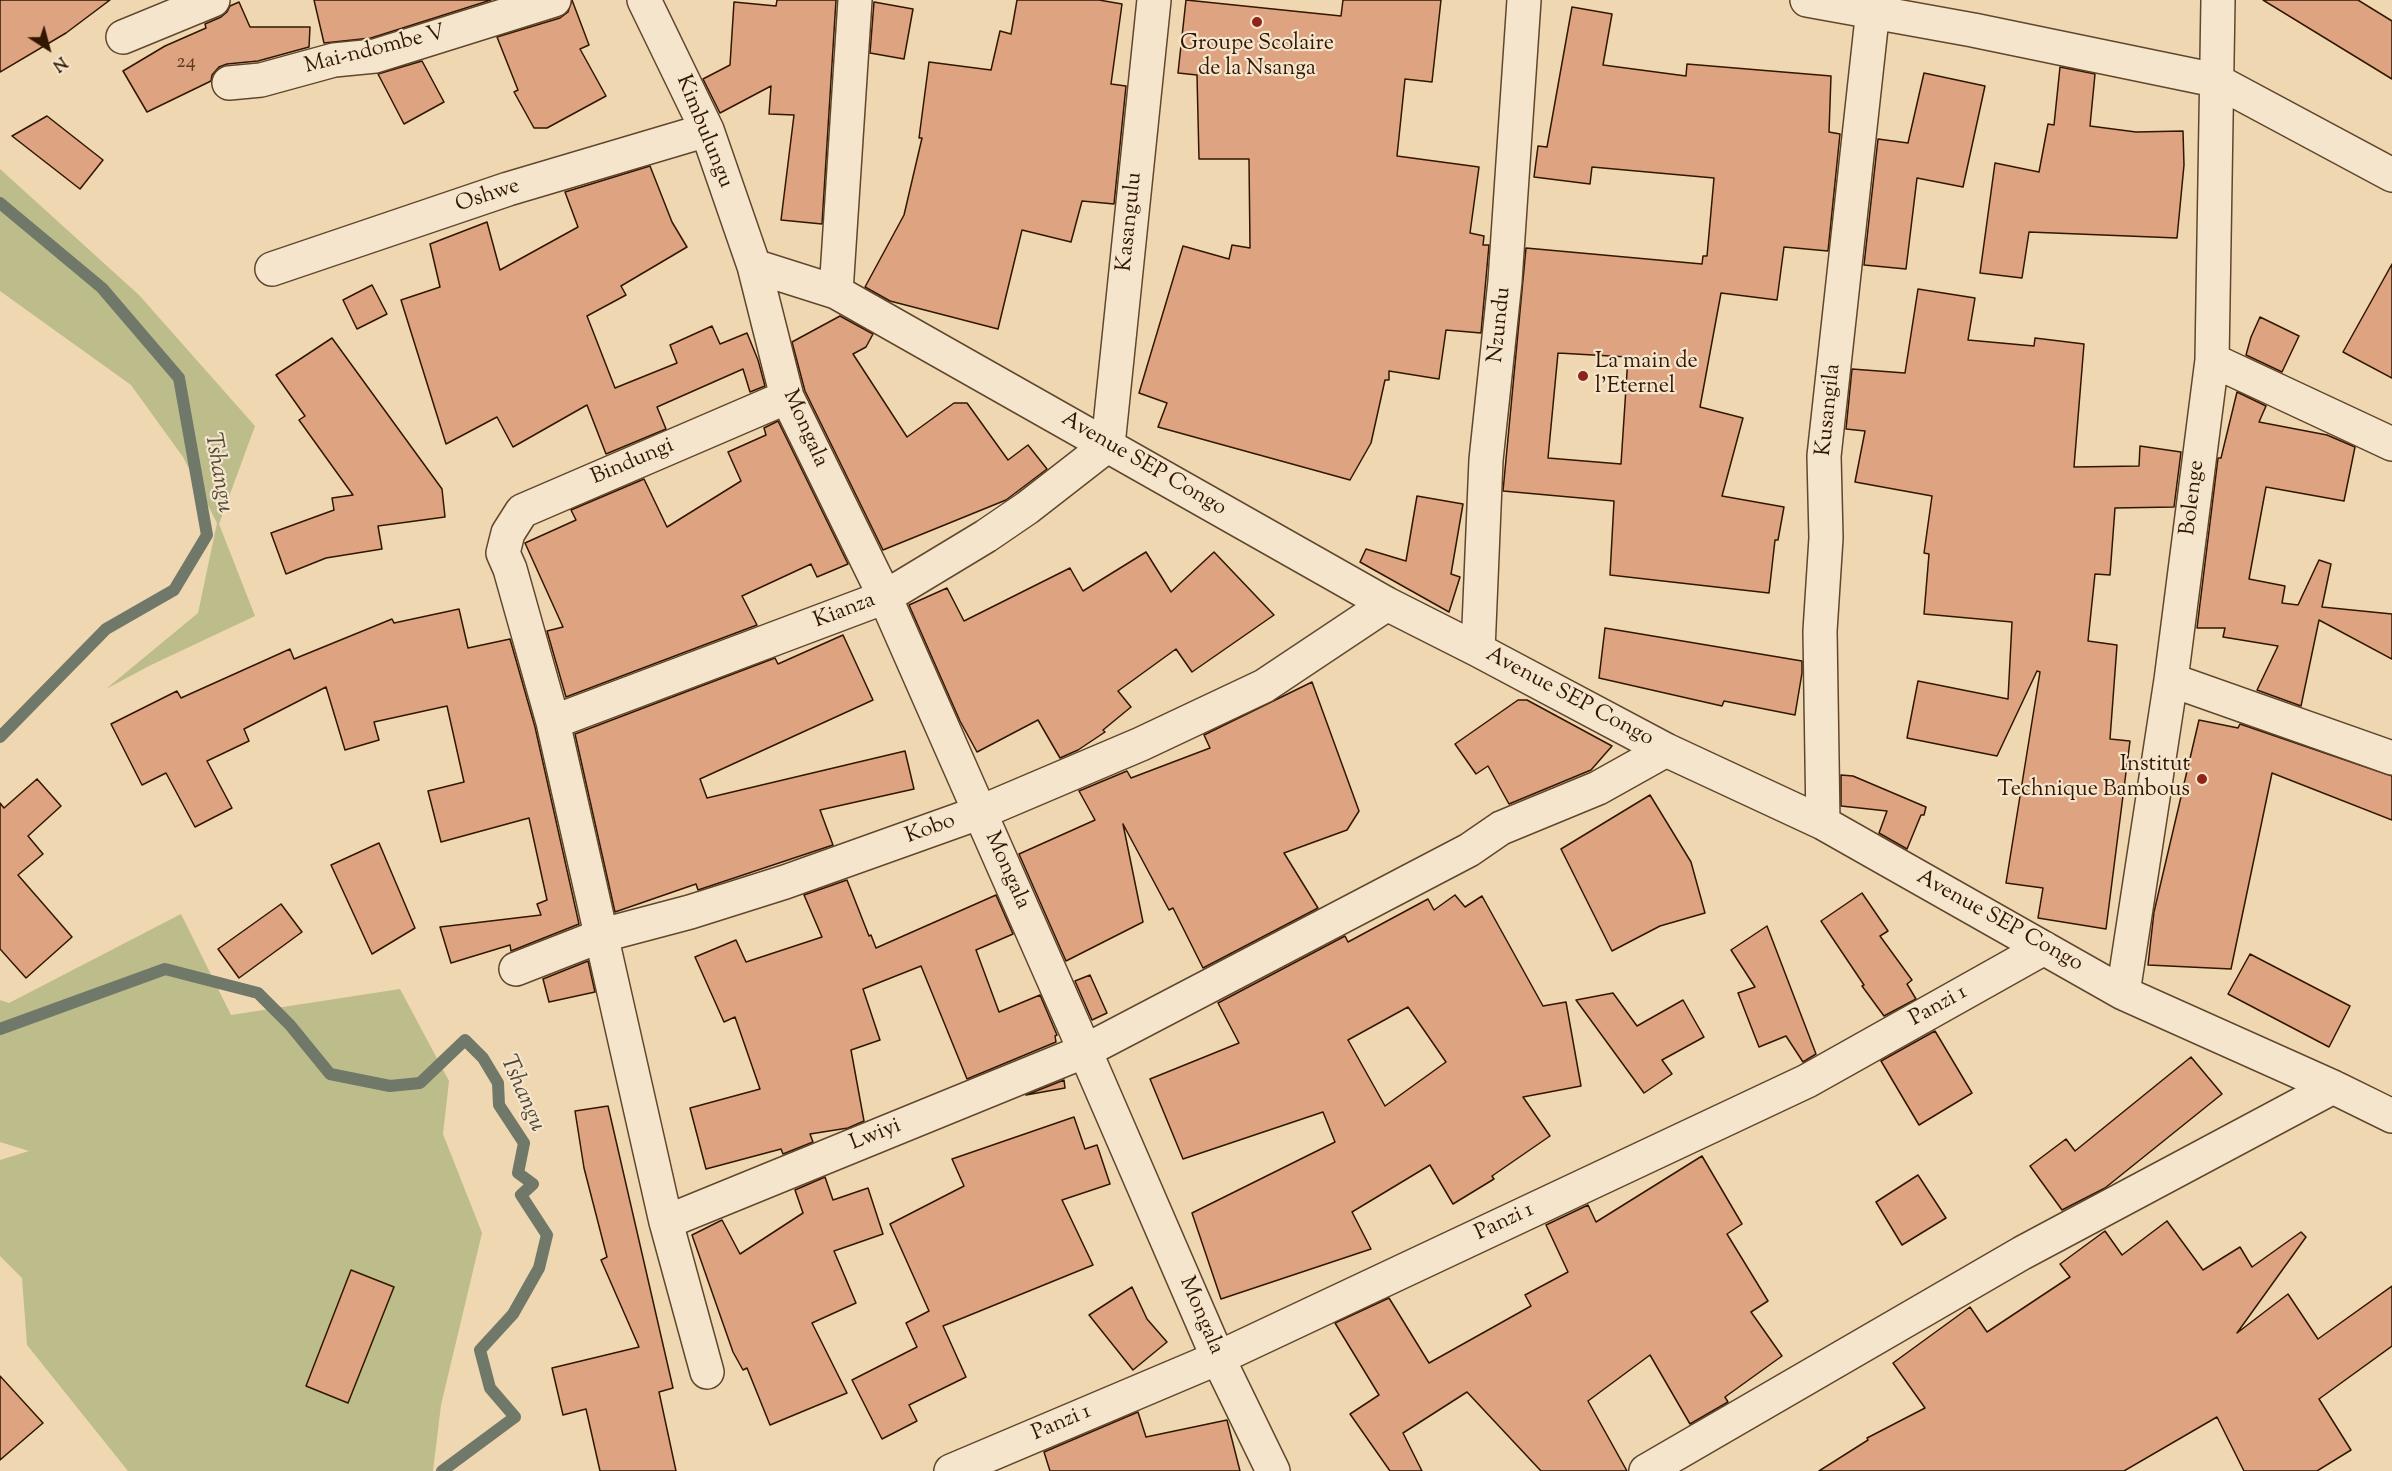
<!DOCTYPE html>
<html>
<head>
<meta charset="utf-8">
<style>
	body { margin:0 }
	#map { position:relative; width:2392px; height:1471px; overflow:hidden; background:#efd7b2; font-family:"Sorts Mill Goudy",serif }
	canvas { display:block }
	.north { position:absolute; left:18px; top:18px; width:60px; height:60px; -webkit-text-stroke:4px #f5e5cd; paint-order:stroke; rotate:144deg; font-size:16px; font-weight:700; line-height:24px; text-align:center; color:#311700 }
	.north::after { content:''; display:block; margin:auto; width:21px; height:27px; background:#311700; clip-path:polygon(50% 0,100% 100%,50% 72%,0 100%) }
</style>
</head>
<body>
<div id="map">
<canvas width="2392" height="1471"></canvas>
<div class="north">N</div>
</div>
<script>
const ctx = document.querySelector('canvas').getContext('2d');
ctx.lineJoin = 'round';
function paint(path, color) {
  ctx.fillStyle = color;
  ctx.fill(path, 'evenodd');
}
function shape(rows) {
  const path = new Path2D();
  for (const r of rows) {
    path.moveTo(r[0], r[1]);
    for (let i = 2; i < r.length; i += 2) path.lineTo(r[i], r[i + 1]);
  }
  return path;
}
function stroke(path, color, width, dash) {
  ctx.strokeStyle = color;
  ctx.lineWidth = width;
  ctx.lineCap = dash ? 'butt' : 'round';
  ctx.setLineDash(dash || []);
  ctx.stroke(path);
}
function write(font, color, halo, rows, align = 'center') {
  ctx.font = font + ' "Sorts Mill Goudy",serif';
  ctx.lineWidth = 4.5;
  ctx.setLineDash([]);
  ctx.textBaseline = 'middle';
  ctx.strokeStyle = halo;
  ctx.fillStyle = color;
  for (const [text, x, y, turn = 0] of rows) {
    ctx.save();
    ctx.translate(x, y);
    ctx.rotate((+turn || 0) * Math.PI / 180);
    ctx.textAlign = isNaN(turn) ? turn : align;
    if (halo) ctx.strokeText(text, 0, 0);
    ctx.fillText(text, 0, 0);
    ctx.restore();
  }
}
paint(shape([
	[0,169,139,295,255,426,219,524,255,616,151,665,106,689,198,613,217,523,183,457,131,385,0,291],
	[181,914,231,1015,400,989,449,1081,443,1134,482,1233,441,1405,433,1471,128,1471,27,1345,22,1278,0,1256,0,1160,29,1151,0,1142,0,1000,9,1003]
]), '#bcbd8a');
stroke(shape([
	[0,203,102,288,179,378,207,535,174,590,106,629,0,737],
	[0,1029,165,969,258,993,290,1025,330,1074,390,1086,420,1083,465,1040,483,1058,498,1083,499,1105,524,1143,518,1173,533,1184,521,1195,547,1235,539,1268,513,1314,480,1350,490,1388,515,1417,442,1471]
]), '#70786a', 12);
const building = shape([
	[0,0,110,0,66,33,0,72,0,0],
	[314,0,491,0,371,38,324,43,314,0],
	[572,0,589,45,580,49,606,96,547,128,534,128,514,92,518,90,497,37,560,18,568,12,572,0],
	[777,0,836,0,822,224,781,220,794,115,769,114,771,86,720,113,703,79,730,65,734,2,776,6,777,0],
	[1017,0,1099,0,1122,4,1111,84,1126,86,1114,204,1082,201,1071,242,1022,230,998,329,890,301,865,287,904,215,922,138,919,138,929,62,991,70,1000,31,1011,34,1017,0],
	[1186,0,1341,16,1343,0,1441,0,1432,82,1405,79,1397,156,1479,167,1470,233,1484,236,1483,245,1489,245,1481,333,1446,330,1439,379,1389,371,1389,380,1385,380,1371,443,1350,480,1158,427,1167,403,1139,393,1183,246,1229,259,1232,245,1250,248,1249,159,1199,159,1197,75,1178,73,1186,0],
	[2263,0,2358,0,2392,21,2392,79,2263,0],
	[239,2,250,27,310,27,309,47,258,61,227,64,219,67,212,75,211,81,147,112,123,71,165,46,206,28,205,24,221,17,227,12,230,6,239,2],
	[874,2,913,9,904,59,870,53,874,2],
	[1572,7,1612,14,1603,65,1686,76,1687,64,1831,76,1829,132,1840,134,1828,251,1784,247,1777,300,1721,293,1700,407,1743,418,1722,496,1784,507,1778,540,1775,540,1769,593,1610,575,1614,501,1503,491,1526,248,1702,264,1703,256,1707,256,1714,178,1592,167,1590,184,1534,177,1538,146,1547,147,1572,7],
	[1558,353,1628,357,1621,464,1548,458,1558,353],
	[422,61,444,102,404,124,378,74,422,61],
	[2060,67,2095,74,2090,126,2136,132,2183,131,2184,165,2177,238,2029,232,2022,278,1980,273,1995,163,2039,172,2048,124,2054,125,2060,67],
	[1924,73,1985,86,1963,187,1917,178,1906,269,1864,265,1878,139,1908,143,1924,73],
	[47,116,103,160,80,189,12,136,47,116],
	[650,166,672,222,687,247,621,286,626,295,587,316,615,388,677,363,670,345,712,326,720,344,747,333,758,360,765,386,750,392,743,369,657,407,666,429,606,454,587,405,513,447,497,417,446,444,401,300,440,287,430,244,487,222,500,270,578,227,565,192,650,166],
	[2392,264,2392,378,2343,352,2392,264],
	[372,285,387,314,357,329,343,300,372,285],
	[1918,289,1975,298,1968,340,2034,346,2035,338,2084,344,2074,467,2139,466,2140,446,2181,452,2174,507,2115,508,2110,575,2095,574,2088,641,2117,645,2110,739,2130,741,2106,929,2038,918,2043,888,2006,883,2040,672,2037,671,1997,756,1907,738,1918,681,2008,699,2012,622,1924,614,1929,554,1924,553,1932,496,1855,482,1865,431,1846,429,1852,369,1905,373,1918,289],
	[840,316,873,334,866,347,853,354,907,437,954,403,967,403,1008,460,1028,445,1047,469,1006,500,883,550,805,391,792,342,840,316],
	[2260,317,2299,336,2282,372,2246,355,2251,337,2260,317],
	[332,338,442,489,445,517,378,526,382,549,326,558,286,574,271,533,334,510,332,498,353,495,299,420,305,416,276,375,332,338],
	[2237,392,2266,406,2259,422,2327,435,2355,447,2344,501,2266,487,2249,579,2285,586,2282,603,2298,605,2319,560,2331,564,2322,607,2392,614,2392,659,2319,620,2301,706,2257,690,2278,646,2223,637,2225,628,2197,628,2218,458,2221,458,2237,392],
	[778,421,848,564,817,577,811,564,742,596,757,625,566,697,547,631,563,627,525,543,576,520,571,510,644,479,667,527,741,481,728,452,766,435,764,428,778,421],
	[1417,496,1463,504,1451,574,1460,577,1449,612,1360,562,1366,549,1406,561,1417,496],
	[1146,552,1171,592,1214,552,1274,615,1192,672,1176,649,1118,691,1131,707,1103,730,1105,732,1078,750,1060,758,1038,720,977,752,960,721,909,605,947,588,964,621,1070,568,1083,591,1146,552],
	[459,609,468,648,510,639,535,727,579,924,511,951,510,945,451,963,440,927,541,915,537,904,547,900,529,818,441,842,428,791,464,782,447,706,374,722,379,740,345,750,326,687,244,729,249,741,207,761,232,808,195,827,166,773,142,785,111,724,177,691,181,698,290,649,294,659,392,619,394,623,459,609],
	[1605,628,1802,661,1802,673,1795,715,1724,701,1722,706,1599,678,1605,628],
	[843,635,873,700,700,779,707,798,905,751,914,789,820,810,833,845,698,890,696,884,615,912,575,734,775,658,778,664,843,635],
	[1312,682,1359,811,1347,830,1284,853,1318,908,1203,968,1173,908,1169,910,1123,824,1143,922,1066,961,1019,854,1095,820,1079,791,1127,771,1131,778,1210,748,1204,735,1312,682],
	[1518,700,1527,700,1612,746,1591,770,1509,804,1488,766,1476,774,1455,744,1518,700],
	[2199,720,2238,728,2240,724,2392,776,2392,820,2272,773,2231,969,2148,965,2154,912,2199,720],
	[1841,775,1853,776,1926,807,1924,815,1921,815,1907,849,1879,833,1887,811,1841,806,1841,775],
	[37,779,61,806,28,836,43,854,18,875,72,937,26,978,0,949,0,803,4,808,37,779],
	[1650,795,1691,862,1705,913,1660,926,1612,951,1561,849,1650,795],
	[379,843,415,928,372,954,331,865,379,843],
	[847,880,869,936,871,935,876,948,996,895,1013,934,976,950,999,1012,1040,995,1057,1035,1055,1036,1056,1042,967,1079,921,966,863,989,880,1040,851,1050,864,1121,848,1128,810,1134,813,1142,783,1154,781,1149,706,1169,690,1108,760,1089,735,1017,724,1022,695,957,736,940,746,962,822,937,804,895,847,880],
	[1862,893,1888,931,1880,936,1912,980,1907,984,1916,999,1884,1016,1862,986,1864,985,1821,921,1862,893],
	[1455,895,1465,907,1482,896,1543,1006,1566,1002,1581,1086,1523,1097,1550,1136,1492,1176,1494,1179,1453,1204,1430,1165,1352,1212,1371,1249,1221,1299,1192,1213,1335,1142,1323,1112,1183,1159,1150,1079,1239,1043,1218,1003,1345,936,1348,942,1428,899,1434,910,1455,895],
	[1408,1007,1446,1062,1385,1106,1348,1040,1408,1007],
	[281,904,302,932,239,978,218,949,281,904],
	[1767,926,1816,1054,1803,1062,1786,1036,1759,1047,1738,993,1755,987,1731,950,1767,926],
	[2250,954,2350,1006,2329,1047,2228,994,2250,954],
	[588,961,595,992,549,1002,543,979,588,961],
	[1090,975,1107,1013,1092,1020,1075,981,1090,975],
	[1613,993,1637,1026,1683,1000,1704,1037,1662,1060,1672,1074,1644,1093,1576,1000,1613,993],
	[1935,1031,1972,1093,1919,1125,1881,1061,1935,1031],
	[2191,1057,2222,1094,2105,1188,2062,1210,2030,1166,2066,1139,2075,1151,2191,1057],
	[1064,1080,1065,1088,1026,1095,1064,1080],
	[608,1106,673,1388,659,1392,676,1471,600,1471,586,1409,563,1415,552,1368,639,1347,601,1260,607,1257,584,1168,575,1111,608,1106],
	[1074,1117,1085,1149,1097,1145,1110,1184,1062,1200,1093,1265,943,1326,966,1377,909,1405,917,1421,882,1439,852,1380,917,1347,906,1323,929,1311,890,1224,964,1186,952,1159,1074,1117],
	[1702,1156,1742,1224,1727,1234,1768,1301,1751,1312,1782,1356,1725,1397,1728,1402,1690,1424,1650,1355,1588,1401,1627,1471,1541,1471,1467,1392,1403,1433,1422,1471,1390,1471,1350,1414,1379,1395,1335,1323,1389,1298,1429,1363,1531,1306,1525,1295,1568,1272,1546,1225,1588,1205,1596,1222,1702,1156],
	[1918,1175,1946,1218,1902,1245,1876,1202,1918,1175],
	[825,1177,833,1200,868,1188,883,1234,834,1251,856,1303,812,1323,847,1393,770,1425,747,1368,743,1370,733,1352,692,1235,722,1220,740,1254,803,1213,795,1190,825,1177],
	[2167,1221,2203,1270,2240,1247,2252,1267,2301,1232,2306,1237,2237,1333,2288,1294,2318,1339,2392,1286,2392,1346,2319,1399,2351,1450,2317,1471,2244,1471,2217,1417,2124,1471,1819,1471,1868,1440,1867,1438,1925,1408,1893,1363,1970,1307,1987,1332,2070,1277,2060,1264,2105,1231,2122,1255,2167,1221],
	[351,1270,394,1287,348,1403,306,1386,351,1270],
	[1132,1287,1147,1319,1167,1342,1133,1370,1089,1315,1132,1287],
	[0,1376,43,1423,0,1460,0,1376],
	[1138,1412,1146,1437,1227,1420,1240,1471,1050,1471,1044,1452,1138,1412]
]);
paint(building, '#dea380');
stroke(building, '#311700', 1.5);
const minor = shape([
	[644,0,707,130,754,266,787,397,885,597,1085,1051,1218,1358,1273,1471],
	[1807,0,1973,30,2215,80,2392,175],
	[123,37,213,0],
	[229,83,261,80,334,60,375,56,554,0],
	[754,266,836,292,1387,604,1478,650,1666,750,1823,823,2123,993,2333,1087,2392,1116],
	[272,269,508,189,707,130],
	[836,292,855,0],
	[2212,360,2392,444],
	[1478,650,1486,460,1505,281,1524,0],
	[2171,680,2392,758],
	[553,722,885,597,986,536,1027,508,1108,445,1154,0],
	[1823,823,1820,631,1826,538,1824,456,1874,0],
	[516,969,603,935,690,912,785,882,981,812,1141,744,1264,686,1387,604],
	[2123,993,2171,680,2212,360,2218,0],
	[666,1222,1085,1051,1469,850,1501,828,1598,788,1666,750],
	[707,1372,666,1222,553,722,510,569,503,553,508,533,522,511,787,397],
	[951,1471,1218,1358,1807,1081,2044,948],
	[1646,1471,2022,1253,2333,1087]
]);
stroke(minor, '#60472c', 36);
stroke(minor, '#f5e5cd', 33);
for (const [x, y, r, color] of [
	[1257,22,6,"#8f2418"],
	[1583,376,6,"#8f2418"],
	[2202,779,6,"#8f2418"]
]) {
  const dot = new Path2D();
  dot.arc(x, y, r, 0, 2 * Math.PI);
  ctx.fillStyle = color;
  ctx.fill(dot);
  stroke(dot, '#f5e5cd', 2);
}
write('20px', '#5c3a20', null, [
	["24",186,64]
]);
write('22px', '#311700', '#f5e5cd', [
	["Groupe Scolaire",1257,45],
	["de la Nsanga",1257,70],
	["La main de",1595,363,"left"],
	["l'Eternel",1595,388,"left"],
	["Institut",2190,766,"right"],
	["Technique Bambous",2190,791,"right"]
]);
write('22px', '#311700', '#f5e5cd', [
	["Mai-ndombe V",375,51,-14],
	["Kimbulungu",703,132,68],
	["Oshwe",488,197,-18],
	["Kasangulu",1131,222,-84],
	["Nzundu",1501,325,-84],
	["Kusangila",1830,410,-84],
	["Mongala",804,429,66],
	["Bindungi",633,463,-23],
	["Avenue SEP Congo",1143,465,30],
	["Bolenge",2194,498,-83],
	["Kianza",845,612,-21],
	["Avenue SEP Congo",1569,698,28],
	["Kobo",931,830,-20],
	["Mongala",1006,871,66],
	["Avenue SEP Congo",1999,922,29],
	["Panzi 1",1939,1007,-29],
	["Lwiyi",876,1136,-22],
	["Panzi 1",1505,1223,-25],
	["Mongala",1200,1316,67],
	["Panzi 1",1062,1424,-23]
]);
write('italic 24px', '#504835', '#f5e5cd', [
	["Tshangu",217,473,80],
	["Tshangu",521,1094,66]
]);
</script>
</body>
</html>
